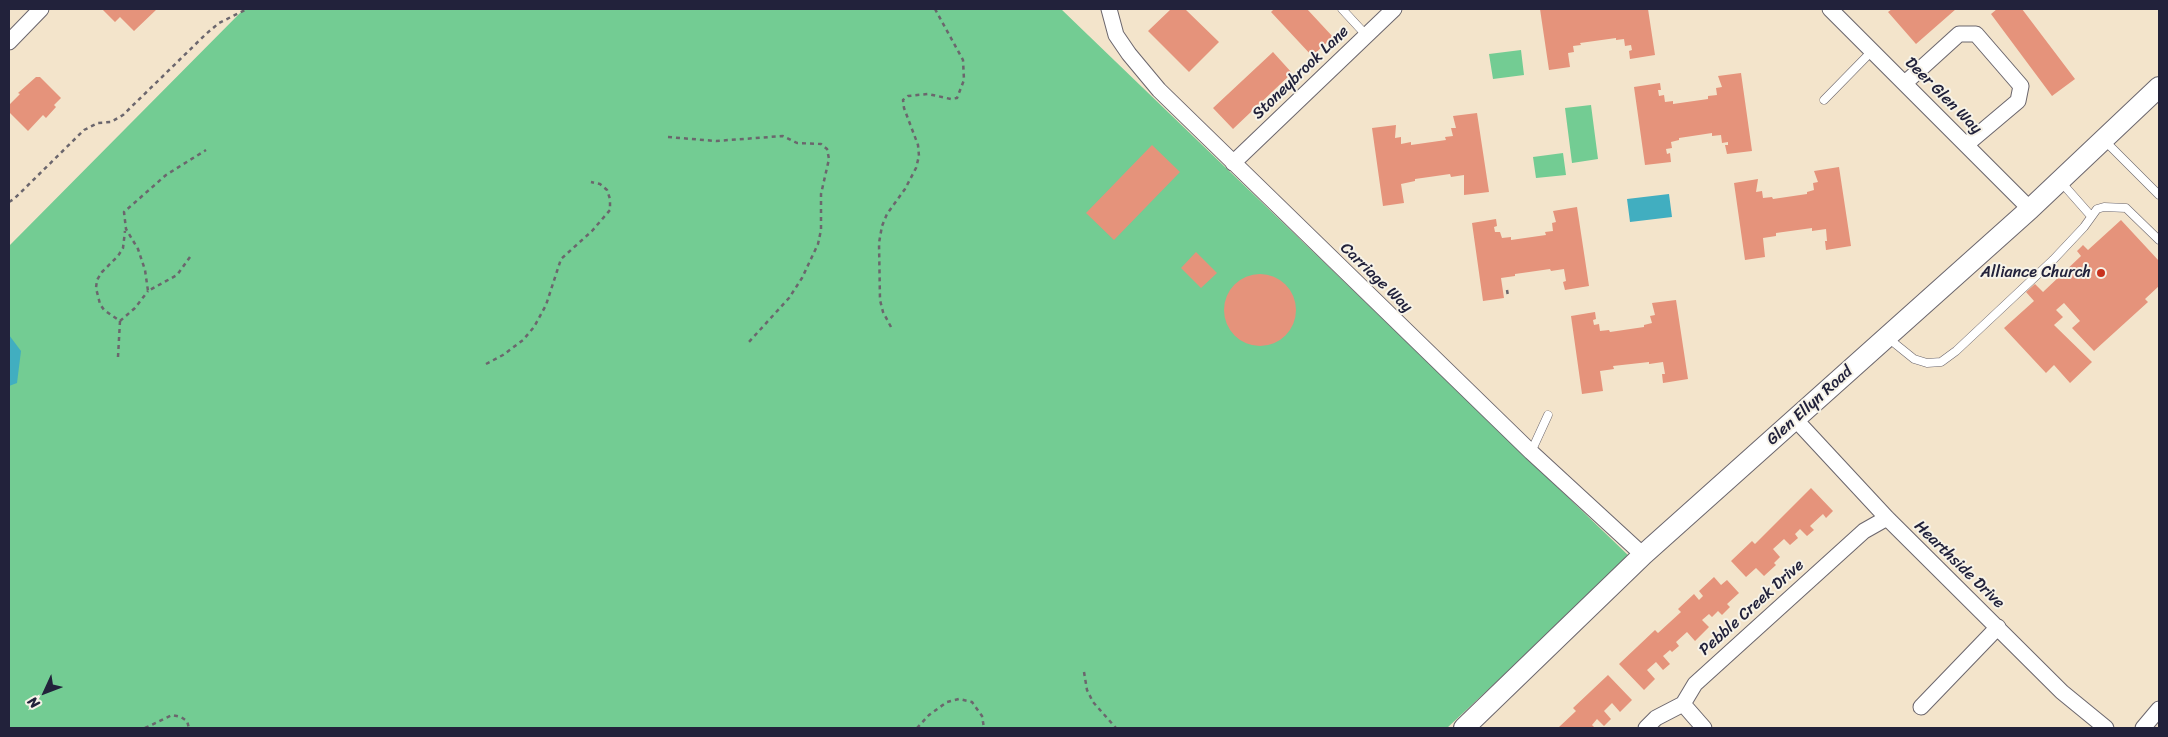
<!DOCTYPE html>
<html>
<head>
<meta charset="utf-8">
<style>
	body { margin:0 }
	#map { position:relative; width:2168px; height:737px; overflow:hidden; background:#f3e4cb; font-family:Sriracha,sans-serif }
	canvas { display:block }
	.frame { position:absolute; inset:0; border:10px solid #22223b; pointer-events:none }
	.north { position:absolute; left:20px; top:667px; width:50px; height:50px; -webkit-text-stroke:4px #f7f3e8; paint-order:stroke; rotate:227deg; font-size:14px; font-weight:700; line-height:20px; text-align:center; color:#22223b }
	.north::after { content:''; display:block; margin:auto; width:18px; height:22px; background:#22223b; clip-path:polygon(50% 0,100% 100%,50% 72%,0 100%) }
</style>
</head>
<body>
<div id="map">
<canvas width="2168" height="737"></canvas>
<div class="frame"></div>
<div class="north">N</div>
</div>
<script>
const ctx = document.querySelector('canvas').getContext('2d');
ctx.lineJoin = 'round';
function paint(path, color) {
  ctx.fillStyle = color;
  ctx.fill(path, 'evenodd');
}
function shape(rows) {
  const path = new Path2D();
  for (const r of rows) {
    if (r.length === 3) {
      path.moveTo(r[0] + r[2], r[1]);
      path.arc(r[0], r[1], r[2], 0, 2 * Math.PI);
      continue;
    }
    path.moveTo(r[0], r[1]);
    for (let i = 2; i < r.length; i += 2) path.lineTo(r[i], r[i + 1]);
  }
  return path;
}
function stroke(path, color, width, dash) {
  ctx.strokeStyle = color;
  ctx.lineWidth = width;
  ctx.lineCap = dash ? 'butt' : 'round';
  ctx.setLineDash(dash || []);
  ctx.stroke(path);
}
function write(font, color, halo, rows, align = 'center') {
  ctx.font = font + ' Sriracha,sans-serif';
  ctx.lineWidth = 4;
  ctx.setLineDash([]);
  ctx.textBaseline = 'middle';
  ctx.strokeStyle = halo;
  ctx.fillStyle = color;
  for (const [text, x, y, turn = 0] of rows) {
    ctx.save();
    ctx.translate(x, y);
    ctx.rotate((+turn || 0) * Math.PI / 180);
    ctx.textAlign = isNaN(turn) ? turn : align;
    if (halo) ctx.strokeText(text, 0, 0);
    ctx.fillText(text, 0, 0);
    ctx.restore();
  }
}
paint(shape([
	[244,9,1061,9,1630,557,1447,728,9,728,9,246],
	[1521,50,1524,75,1493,79,1489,54],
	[1591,105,1598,159,1572,163,1565,108],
	[1563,153,1566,175,1536,178,1533,157]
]), '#73cc93');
paint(shape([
	[1669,194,1672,217,1630,222,1627,199],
	[9,335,21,351,17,383,9,386]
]), '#41aec0');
paint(shape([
	[102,9,157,9,134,31,120,17,115,22],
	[1171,9,1185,9,1219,42,1189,72,1148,31],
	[1274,9,1307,9,1333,37,1312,56,1271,12],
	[1540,9,1648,9,1655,55,1630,59,1629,51,1632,50,1631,45,1625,46,1624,39,1616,40,1616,38,1580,43,1581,45,1573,46,1574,52,1568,53,1570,67,1549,70],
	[1892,9,1956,9,1916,44,1888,12],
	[1997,9,2022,9,2075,79,2052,96,1991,14],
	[1273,52,1292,73,1233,129,1213,108],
	[1741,73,1752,151,1727,154,1725,145,1728,145,1728,142,1722,143,1721,135,1712,136,1712,133,1679,138,1679,140,1671,142,1672,148,1666,149,1667,154,1670,153,1671,162,1645,165,1634,87,1660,83,1661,90,1658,90,1659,96,1664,95,1665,102,1673,101,1673,104,1708,99,1708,96,1717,95,1716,88,1722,87,1718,76],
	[36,77,40,77,61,98,54,105,56,107,46,118,43,115,28,131,9,112,9,105,20,94,18,93],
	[1477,113,1489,192,1464,195,1464,175,1451,177,1450,174,1415,179,1415,181,1401,184,1404,203,1383,206,1372,128,1396,125,1395,138,1401,137,1401,144,1411,142,1411,145,1446,140,1445,137,1453,136,1451,128,1456,128,1453,116],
	[1152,145,1180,172,1114,240,1086,213],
	[1839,167,1851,246,1826,250,1825,241,1827,241,1826,229,1812,231,1812,228,1776,233,1776,236,1763,238,1765,257,1745,260,1734,183,1758,179,1756,192,1762,191,1763,198,1772,197,1773,199,1807,194,1807,192,1814,190,1813,183,1818,182,1814,171],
	[1577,207,1589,286,1565,290,1563,282,1566,281,1564,269,1551,271,1550,269,1515,274,1515,276,1501,278,1504,298,1483,301,1472,223,1496,219,1497,226,1494,227,1495,232,1500,232,1502,238,1511,237,1511,240,1546,235,1545,232,1553,231,1552,223,1556,222,1553,211],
	[2121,220,2159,261,2159,286,2145,299,2148,302,2094,351,2072,328,2080,321,2064,303,2056,310,2063,317,2054,325,2092,362,2070,383,2054,365,2046,373,2004,328,2034,301,2026,292,2035,284,2043,292,2081,256,2077,251,2083,245,2088,250],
	[1196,252,1217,273,1201,288,1181,268],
	[1260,310,36],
	[1676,300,1688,379,1663,383,1662,374,1665,374,1663,362,1649,364,1649,362,1613,366,1614,369,1600,371,1603,391,1582,394,1571,316,1595,312,1596,319,1593,320,1594,325,1599,324,1600,331,1609,330,1610,332,1644,327,1644,325,1652,323,1650,316,1655,315,1652,303],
	[1811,488,1833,511,1826,518,1823,514,1810,526,1814,530,1807,536,1800,529,1795,534,1798,538,1790,545,1784,539,1773,549,1780,557,1774,563,1776,565,1764,576,1756,568,1746,577,1731,561,1752,541,1755,544],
	[1714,577,1721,585,1727,580,1739,593,1727,604,1730,607,1722,615,1718,611,1712,617,1709,614,1702,620,1709,627,1695,641,1687,632,1676,642,1679,646,1672,652,1670,650,1663,656,1670,664,1663,670,1656,662,1647,670,1655,679,1644,690,1619,664,1655,630,1658,633,1681,612,1678,609,1694,594,1699,600,1703,596,1699,591],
	[1608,675,1632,700,1620,712,1612,703,1604,711,1611,719,1604,726,1597,719,1592,725,1594,727,1592,728,1558,728,1576,711,1573,708]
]), '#e5937b');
const lane = shape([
	[1342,9,1366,35],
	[1824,100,1872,51],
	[2105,141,2159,195],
	[2061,182,2091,216],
	[1888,338,1914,359,1927,363,1941,362,1956,351,2053,260,2084,227,2097,209,2104,207,2126,208,2159,240],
	[1531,452,1548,415]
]);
const street = shape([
	[1109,9,1116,35,1129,54,1159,90,1531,452,1643,555],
	[1830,9,2030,209],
	[9,42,41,9],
	[1905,83,1959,34,1976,34,2021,86,2018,101,1967,144],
	[1233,163,1394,9],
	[1795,419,1887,518,2062,692,2106,728],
	[1683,704,1704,728],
	[1921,707,1998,627],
	[1646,728,1656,718,1683,704,1695,684,1864,531,1887,518],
	[2143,728,2159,709]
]);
const secondary = shape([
	[1464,728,1643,555,2030,209,2159,87]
]);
stroke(lane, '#6b666d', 9);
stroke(street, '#6b666d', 17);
stroke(secondary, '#6b666d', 22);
stroke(shape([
	[668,137,716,141,783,136,797,143,821,144,827,149,829,159,821,194,821,230,818,244,802,278,789,298,748,343],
	[9,202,14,199,84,130,98,123,111,122,123,115,206,34,219,23,247,9],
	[190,257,177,275,148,291,145,270,138,249,126,229,124,212,166,175,206,150],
	[1507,290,1508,296],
	[120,321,135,308,148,291],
	[891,327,883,312,880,300,879,243,882,226,887,214,905,189,916,168,919,156,918,145,904,108,903,100,908,96,928,94,951,99,957,98,964,80,963,60,935,9],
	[118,357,120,321,104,310,100,304,96,288,97,280,102,272,118,256,123,248,125,231],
	[486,364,503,355,523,340,534,327,546,305,561,259,592,231,610,210,610,199,607,190,600,184,591,182],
	[1084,672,1087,690,1093,702,1116,728],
	[145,728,172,715,181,717,187,721,189,728],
	[917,728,929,715,947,702,959,699,972,702,982,716,984,728]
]), '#6b666d', 2.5, [4, 4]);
stroke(lane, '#fff', 8);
stroke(street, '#fff', 15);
stroke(secondary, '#fff', 20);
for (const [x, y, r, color] of [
	[2101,273,5,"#c8321e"]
]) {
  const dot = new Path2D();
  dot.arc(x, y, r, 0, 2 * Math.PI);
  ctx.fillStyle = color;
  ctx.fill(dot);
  stroke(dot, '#f7f3e8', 2);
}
write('16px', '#22223b', '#f7f3e8', [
	["Stoneybrook Lane",1301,73,-44],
	["Deer Glen Way",1943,96,45],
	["Carriage Way",1376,278,44],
	["Glen Ellyn Road",1810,406,-42],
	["Hearthside Drive",1959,565,44],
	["Pebble Creek Drive",1752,608,-42]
]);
write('16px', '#22223b', '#f7f3e8', [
	["Alliance Church",2091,273]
], 'right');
</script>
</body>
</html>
